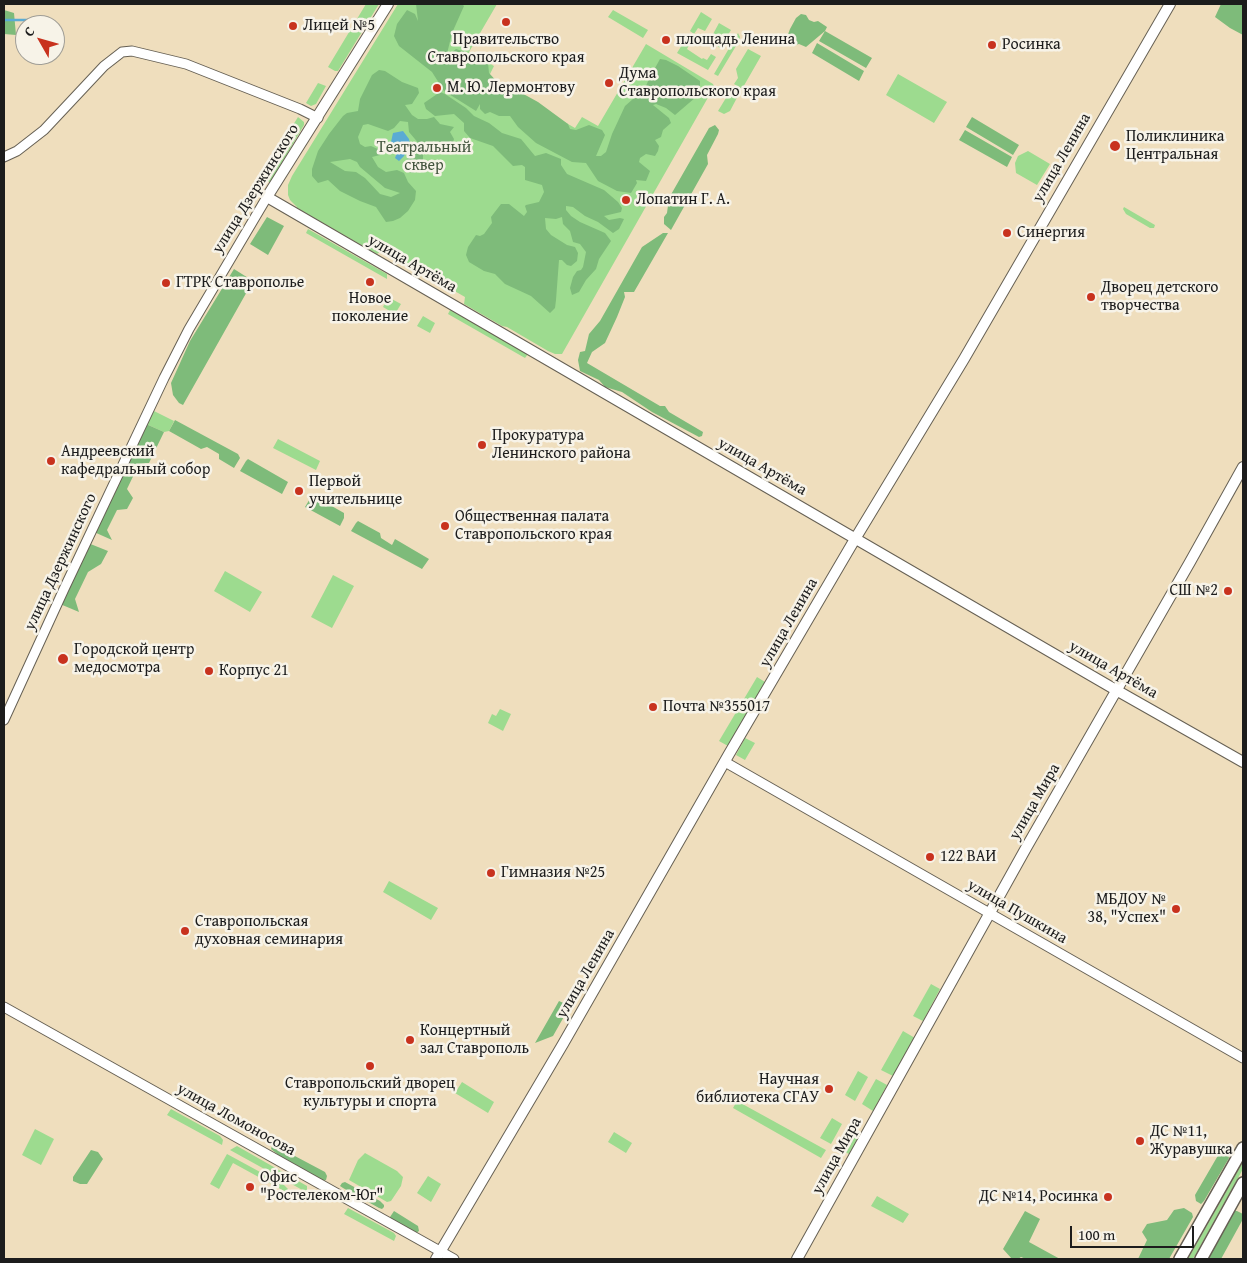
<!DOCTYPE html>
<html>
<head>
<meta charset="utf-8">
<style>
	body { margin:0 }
	#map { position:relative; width:1247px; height:1263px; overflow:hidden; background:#efdebd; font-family:"Gentium Book Plus",serif }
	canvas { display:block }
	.frame { position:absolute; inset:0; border:5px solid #1c1c1c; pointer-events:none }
	.north { position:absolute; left:15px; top:15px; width:50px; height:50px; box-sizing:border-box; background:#f7f3e8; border:1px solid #9f9d96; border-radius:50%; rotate:308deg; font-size:14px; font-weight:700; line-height:20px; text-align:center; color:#1c1c1c }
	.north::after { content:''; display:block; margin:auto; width:18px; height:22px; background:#c8321e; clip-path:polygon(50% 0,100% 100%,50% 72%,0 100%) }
	.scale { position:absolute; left:1070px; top:1226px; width:124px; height:22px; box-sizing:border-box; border:2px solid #1c1c1c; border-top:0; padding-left:6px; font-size:15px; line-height:18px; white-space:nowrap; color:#1c1c1c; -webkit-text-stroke:4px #f7f3e8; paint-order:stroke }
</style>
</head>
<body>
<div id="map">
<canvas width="1247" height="1263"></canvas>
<div class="frame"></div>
<div class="north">С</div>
<div class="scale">100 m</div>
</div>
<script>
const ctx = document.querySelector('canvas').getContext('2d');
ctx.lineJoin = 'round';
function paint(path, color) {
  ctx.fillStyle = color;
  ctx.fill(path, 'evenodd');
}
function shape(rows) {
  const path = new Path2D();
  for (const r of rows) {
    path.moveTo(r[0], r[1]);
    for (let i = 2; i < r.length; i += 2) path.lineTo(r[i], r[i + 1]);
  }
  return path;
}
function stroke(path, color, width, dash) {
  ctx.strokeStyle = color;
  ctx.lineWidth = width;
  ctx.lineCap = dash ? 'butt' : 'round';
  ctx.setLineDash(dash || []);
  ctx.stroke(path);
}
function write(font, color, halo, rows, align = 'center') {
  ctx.font = font + ' "Gentium Book Plus",serif';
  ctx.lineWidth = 5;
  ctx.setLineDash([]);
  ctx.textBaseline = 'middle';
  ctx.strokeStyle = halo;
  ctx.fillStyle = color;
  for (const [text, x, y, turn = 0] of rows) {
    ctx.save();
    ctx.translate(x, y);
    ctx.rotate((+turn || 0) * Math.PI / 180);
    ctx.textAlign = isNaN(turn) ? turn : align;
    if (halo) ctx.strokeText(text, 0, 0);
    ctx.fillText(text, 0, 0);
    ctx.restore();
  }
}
paint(shape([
	[366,4,379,4,338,71,335,71,328,67],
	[398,4,497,4,469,52,494,66,488,78,575,128,582,117,598,126,646,44,713,84,714,87,562,354,555,354,548,351,507,327,502,326,464,304,465,297,383,250,377,254,297,208,297,207,290,200,288,195,288,185,292,176],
	[613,10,648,30,643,38,608,17],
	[701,12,712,19,705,31,698,28,694,34,690,31],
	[719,23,731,30,720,48,715,45,718,40,712,36],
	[738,33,740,37,739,41,718,76,714,74],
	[685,40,690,43,687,49,702,59,703,58,707,60,711,54,716,57,708,70,677,53],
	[748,49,761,56,742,89,734,84,738,78,736,69],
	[898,74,947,102,934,123,886,95],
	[318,83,326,86,316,104,311,106,306,103],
	[732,88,740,92,730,111,724,114,718,111],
	[298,117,304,122,304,125,270,183,262,175],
	[1028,151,1050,164,1037,185,1016,173,1015,163,1018,156],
	[1124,207,1155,225,1154,228,1150,228,1126,214,1123,209],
	[308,229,387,274,387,279,306,233],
	[388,297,401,304,395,314,383,307],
	[450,310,528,354,525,358,448,314],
	[423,316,435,323,430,333,417,326],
	[152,410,174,421,169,431,164,432,146,424],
	[278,439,320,461,316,470,273,448],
	[225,571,262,592,250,612,214,591],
	[333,575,354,586,332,628,311,617],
	[757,677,765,682,728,746,719,741],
	[500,709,511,714,503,731,488,723,492,714,496,716],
	[745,738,755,743,745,760,736,755],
	[389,881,438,908,431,920,383,892],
	[931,984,940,989,923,1021,913,1016],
	[903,1031,915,1038,893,1076,881,1070],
	[858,1071,868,1077,855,1101,845,1095],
	[876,1079,887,1085,873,1111,862,1104],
	[462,1082,494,1102,488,1113,455,1093],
	[737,1101,826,1150,821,1158,733,1108],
	[171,1109,220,1136,223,1140,222,1145,167,1115],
	[832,1118,842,1124,831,1144,820,1138],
	[848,1127,860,1134,849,1154,837,1148],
	[35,1129,54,1139,41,1165,22,1155],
	[614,1132,632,1143,626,1153,608,1142],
	[237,1146,307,1186,307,1190,306,1192,230,1150],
	[365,1153,397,1171,403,1177,401,1186,391,1201,387,1202,349,1180,358,1160],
	[227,1154,284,1185,288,1189,286,1192,233,1163,219,1189,210,1184],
	[1243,1162,1243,1169,1193,1259,1188,1259],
	[428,1176,441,1184,431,1202,417,1193],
	[877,1196,909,1214,903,1223,871,1206],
	[348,1208,394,1233,396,1236,394,1241,344,1214]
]), '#9ddb8f');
paint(shape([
	[416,4,462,4,464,6,452,33,446,58,456,49,480,57,488,63,489,73,501,86,518,91,538,102,568,124,570,129,576,130,589,125,602,130,605,135,596,156,601,156,606,152,612,134,625,106,633,99,642,95,649,79,660,59,666,60,678,66,700,81,700,88,696,97,675,115,666,108,656,104,653,105,669,118,671,123,663,130,661,137,655,140,659,146,658,151,655,156,646,154,640,158,639,162,650,171,646,181,636,180,637,183,631,193,617,191,598,181,586,163,572,162,536,143,518,127,510,116,499,116,490,112,485,114,480,109,480,104,476,111,444,91,432,72,399,46,394,36,397,24,407,10,415,14,418,21],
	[1221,4,1243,4,1243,35,1230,28,1215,17],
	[4,10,14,13,16,35,4,34],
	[801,14,806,15,809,20,814,22,818,21,827,27,825,31,872,58,866,68,819,41,825,31,806,47,799,44,795,45,790,42,787,37,790,29,796,18],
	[817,43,864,71,859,81,812,53],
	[379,70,385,71,402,82,418,88,419,93,412,104,405,105,412,115,418,119,427,119,434,117,440,124,454,127,450,132,454,139,451,149,440,151,434,147,428,147,423,154,423,163,413,173,408,172,406,167,408,156,414,148,420,145,409,132,408,122,400,121,394,128,388,131,368,124,363,125,358,137,360,144,365,147,371,146,380,150,380,155,372,157,378,167,386,172,397,170,404,173,408,182,416,191,415,200,408,211,400,218,393,221,386,222,376,207,360,201,340,191,328,180,318,183,312,176,312,169,318,151,329,134,343,116,347,113,358,111,360,99,372,75],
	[350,159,357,162,360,167,385,188,400,193,391,197,380,194,365,178,356,172,345,171,330,162],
	[440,92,445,94,466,108,474,116,489,123,502,133,521,139,535,156,546,153,561,159,561,165,567,174,604,190,618,202,622,208,621,212,604,216,609,220,620,218,624,219,619,229,613,233,598,222,585,216,573,207,566,206,566,210,571,216,580,222,605,233,611,241,599,259,596,269,586,280,579,292,572,295,570,288,573,277,577,271,581,270,583,267,586,252,580,244,573,242,570,231,563,224,562,217,556,219,545,218,546,229,551,235,567,245,575,247,578,253,577,261,571,266,567,265,562,260,559,260,556,300,555,308,550,313,531,296,505,284,495,274,484,271,469,262,466,255,468,247,476,235,480,236,484,234,492,223,491,217,501,204,509,204,524,216,527,212,525,206,526,205,539,202,544,192,542,185,525,180,525,167,522,165,513,166,493,146,470,138,464,131,464,123,454,114,435,116,426,109,424,103],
	[972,117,1019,145,1013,155,966,127],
	[715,125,719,130,718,134,707,155,708,164,671,230,664,224,664,217,667,213,669,198,709,128],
	[965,130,1012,157,1007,167,959,140],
	[267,217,284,226,268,255,250,244],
	[663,233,668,233,634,292,624,292,625,297,617,317,605,343,592,352,587,363,660,406,665,406,669,412,703,432,702,436,699,437,652,412,622,392,605,387,599,380,580,371,578,360,580,352,585,351,589,334,600,321,642,247],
	[234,269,253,281,183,405,179,403,173,395,171,383,190,341],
	[175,420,238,454,240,458,234,468,219,459,219,454,207,447,201,449,169,431],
	[146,424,164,432,149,463,139,464,127,489,133,498,127,509,117,510,107,530,112,540,94,532],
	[248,459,288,482,282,494,240,471,246,461],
	[314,496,344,513,344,518,340,526,305,507,311,497],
	[358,521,380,533,381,538,392,545,395,539,429,559,422,569,351,531,356,523],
	[88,543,108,551,101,564,88,572,75,599,79,612,60,604],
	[559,1001,570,1006,553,1036,535,1043],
	[272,1146,276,1146,325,1172,327,1176,326,1180,323,1181,282,1158,271,1149],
	[91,1150,98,1152,103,1159,87,1184,80,1184,73,1181,73,1177],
	[1220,1152,1228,1155,1229,1158,1204,1201,1201,1204,1196,1201,1195,1195],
	[345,1182,380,1201,384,1205,384,1207,382,1209,379,1208,343,1188,340,1186,342,1183],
	[1184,1208,1192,1213,1193,1217,1169,1259,1138,1259,1147,1240,1142,1232,1147,1224,1167,1220,1174,1210],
	[394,1211,418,1226,419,1231,416,1233,393,1220,390,1217],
	[1025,1211,1040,1219,1029,1242,1060,1259,1026,1259,1021,1257,1018,1259,1012,1259,1003,1249],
	[1233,1211,1237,1211,1243,1214,1243,1219,1221,1259,1207,1259]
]), '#7ebb7a');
paint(shape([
	[403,131,409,139,410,144,404,156,399,161,395,158,397,153,397,148,391,142,393,133]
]), '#5aabd4');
stroke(shape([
	[4,20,47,20]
]), '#5aabd4', 2.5);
const tertiary = shape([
	[4,157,17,151,44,130,104,66,122,52,132,51,186,64,300,109,318,118],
	[4,720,64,589,164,378,189,329,267,197],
	[725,762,1243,1058],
	[4,1007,454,1259]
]);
const secondary = shape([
	[388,4,267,197,1116,690,1243,762],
	[436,1259,563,1044,729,754,855,539,964,359,1170,4],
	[797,1259,1026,848,1190,562,1243,467]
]);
const primary = shape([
	[1180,1259,1243,1148],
	[1201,1259,1243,1183]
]);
stroke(tertiary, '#666054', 11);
stroke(secondary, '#666054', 12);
stroke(primary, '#666054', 14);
stroke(tertiary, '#fff', 9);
stroke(secondary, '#fff', 10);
stroke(primary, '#fff', 11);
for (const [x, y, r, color] of [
	[506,22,5,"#c8321e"],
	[293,26,5,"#c8321e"],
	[666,40,5,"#c8321e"],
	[992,45,5,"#c8321e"],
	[609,83,5,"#c8321e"],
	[437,88,5,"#c8321e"],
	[1115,146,6,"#c8321e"],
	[626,200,5,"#c8321e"],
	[1007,233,5,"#c8321e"],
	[370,282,5,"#c8321e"],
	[166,283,5,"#c8321e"],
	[1091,297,5,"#c8321e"],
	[482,445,5,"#c8321e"],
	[51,461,5,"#c8321e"],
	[299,491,5,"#c8321e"],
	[445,526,5,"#c8321e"],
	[1228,591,5,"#c8321e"],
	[63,659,6,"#c8321e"],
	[209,671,5,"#c8321e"],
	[653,707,5,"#c8321e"],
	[930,857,5,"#c8321e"],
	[491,873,5,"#c8321e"],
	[1176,909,5,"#c8321e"],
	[185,931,5,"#c8321e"],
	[410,1040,5,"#c8321e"],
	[370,1066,5,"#c8321e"],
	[829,1089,5,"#c8321e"],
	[1140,1141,5,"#c8321e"],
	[250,1187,5,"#c8321e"],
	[1108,1197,5,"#c8321e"]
]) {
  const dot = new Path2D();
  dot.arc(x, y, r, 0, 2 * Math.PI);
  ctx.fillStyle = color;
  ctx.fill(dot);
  stroke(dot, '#f7f3e8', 2);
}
write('16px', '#1c1c1c', '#f7f3e8', [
	["Лицей №5",303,26],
	["Правительство",506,40,"center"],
	["Ставропольского края",506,58,"center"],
	["площадь Ленина",676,40],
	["Росинка",1002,45],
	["Дума",619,74],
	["Ставропольского края",619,92],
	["М. Ю. Лермонтову",447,88],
	["Поликлиника",1126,137],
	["Центральная",1126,155],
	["Лопатин Г. А.",636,200],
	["Синергия",1017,233],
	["ГТРК Ставрополье",176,283],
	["Дворец детского",1101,288],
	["творчества",1101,306],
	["Новое",370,299,"center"],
	["поколение",370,317,"center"],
	["Прокуратура",492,436],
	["Ленинского района",492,454],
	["Андреевский",61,452],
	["кафедральный собор",61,470],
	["Первой",309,482],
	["учительнице",309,500],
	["Общественная палата",455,517],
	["Ставропольского края",455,535],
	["СШ №2",1218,591,"right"],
	["Городской центр",74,650],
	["медосмотра",74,668],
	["Корпус 21",219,671],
	["Почта №355017",663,707],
	["122 ВАИ",940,857],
	["Гимназия №25",501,873],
	["МБДОУ №",1166,900,"right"],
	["38, \"Успех\"",1166,918,"right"],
	["Ставропольская",195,922],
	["духовная семинария",195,940],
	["Концертный",420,1031],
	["зал Ставрополь",420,1049],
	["Научная",819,1080,"right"],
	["библиотека СГАУ",819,1098,"right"],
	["Ставропольский дворец",370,1084,"center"],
	["культуры и спорта",370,1102,"center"],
	["ДС №11,",1150,1132],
	["Журавушка",1150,1150],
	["Офис",260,1178],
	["\"Ростелеком-Юг\"",260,1196],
	["ДС №14, Росинка",1098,1197,"right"]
], 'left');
write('16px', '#43553e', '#f7f3e8', [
	["Театральный",424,148],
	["сквер",424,166]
]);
write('16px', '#1c1c1c', '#f7f3e8', [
	["улица Ленина",1062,158,-60],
	["улица Дзержинского",256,189,-58],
	["улица Артёма",412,264,30],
	["улица Артёма",762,467,30],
	["улица Дзержинского",61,562,-65],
	["улица Ленина",789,623,-60],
	["улица Артёма",1113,670,30],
	["улица Мира",1035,802,-60],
	["улица Пушкина",1017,912,30],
	["улица Ленина",586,974,-60],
	["улица Ломоносова",236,1120,29],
	["улица Мира",837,1156,-61]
]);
</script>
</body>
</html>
